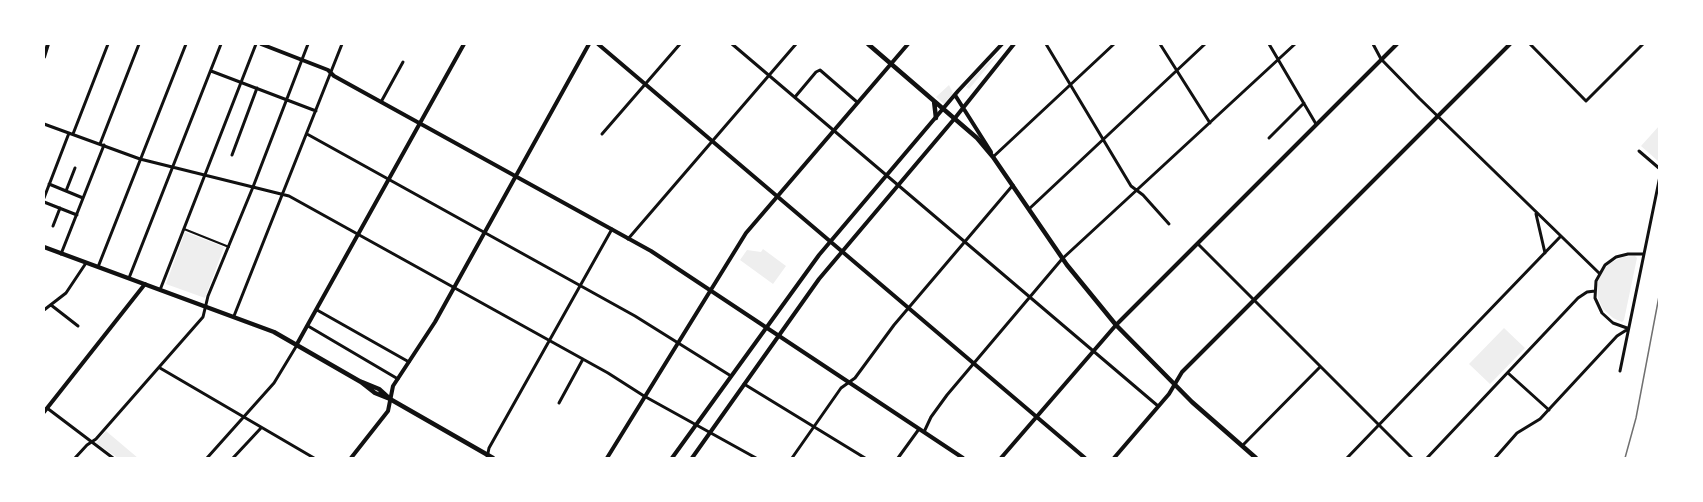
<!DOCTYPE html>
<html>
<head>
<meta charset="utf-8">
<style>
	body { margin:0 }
	#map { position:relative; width:1703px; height:502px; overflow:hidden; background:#fff; font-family:Arial,sans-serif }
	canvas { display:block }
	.frame { position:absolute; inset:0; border:45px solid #fff; pointer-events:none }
</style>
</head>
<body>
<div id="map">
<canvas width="1703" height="502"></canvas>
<div class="frame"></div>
</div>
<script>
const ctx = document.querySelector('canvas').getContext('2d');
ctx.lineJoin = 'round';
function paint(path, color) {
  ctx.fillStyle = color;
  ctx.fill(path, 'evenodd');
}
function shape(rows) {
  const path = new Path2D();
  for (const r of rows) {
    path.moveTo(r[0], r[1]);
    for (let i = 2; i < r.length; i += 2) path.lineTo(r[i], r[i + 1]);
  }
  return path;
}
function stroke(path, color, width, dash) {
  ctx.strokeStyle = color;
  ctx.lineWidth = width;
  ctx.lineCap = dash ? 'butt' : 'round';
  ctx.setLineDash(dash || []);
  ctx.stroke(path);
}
paint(shape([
	[1002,50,969,89,966,87,979,72],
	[949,85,953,93,944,104,936,97],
	[1659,126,1660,155,1658,161,1641,146],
	[185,232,224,247,205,298,166,284],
	[763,249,786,266,773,284,740,260,747,250,761,252],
	[1635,256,1637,258,1624,320,1622,322,1613,318,1603,309,1598,298,1597,285,1602,271,1610,263,1623,257],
	[1504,328,1525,348,1490,384,1469,364],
	[106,431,138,458,118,458,96,443]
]), '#eee');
stroke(shape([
	[184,229,229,247]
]), '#111', 2);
stroke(shape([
	[732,44,1158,406],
	[1046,44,1131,186,1143,195,1169,224],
	[1160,44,1210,123],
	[1269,44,1316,124],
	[1373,44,1381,59,1419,98,1599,273],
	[1530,44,1586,101,1643,44],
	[211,71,316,111],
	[795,97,816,72,820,70,857,102],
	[381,102,403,62],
	[44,124,140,159,289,196,608,373,644,396,756,458],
	[73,134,108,44],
	[307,134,635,316,731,376],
	[602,134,680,44],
	[1269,138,1304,103],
	[100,144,139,44],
	[1639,151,1660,169],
	[232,155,257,88],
	[993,157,1114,44],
	[49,184,83,198],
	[66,191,75,168],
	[44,198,69,133],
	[44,202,77,215],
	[1029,209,1205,44],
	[1536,214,1545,253],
	[53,226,60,208],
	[628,239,796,44],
	[1198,244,1412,458],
	[61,254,104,145],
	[98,267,186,44],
	[129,278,221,44],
	[160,290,256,44],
	[51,305,78,326],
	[44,310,66,293,86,263],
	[317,310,409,362],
	[234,316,342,44],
	[308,326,398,379],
	[1627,328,1613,323,1602,313,1595,298,1596,281,1605,265,1616,257,1628,254,1644,254],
	[160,368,314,458],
	[1620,371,1660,176],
	[1508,373,1549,410],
	[744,384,865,458],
	[559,403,583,359],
	[47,408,113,458],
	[924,432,931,417,947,395,1062,259,1295,44],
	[1242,446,1320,367],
	[75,458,87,445,96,439,203,317,208,296,253,187,308,44],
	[207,458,274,383,297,345],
	[233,458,261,428],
	[487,458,489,448,612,229],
	[792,458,841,388,855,378,894,325,1013,185],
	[898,458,919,429],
	[1347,458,1560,237],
	[1427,458,1578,298,1587,292,1595,291],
	[1495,458,1517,433,1540,419,1617,336,1628,329]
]), '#111', 3);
stroke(shape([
	[261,44,328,70,334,76,651,251,963,458],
	[598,44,1085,458],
	[297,344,464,44],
	[44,412,145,284],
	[351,458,388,411,393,386,435,322,589,44],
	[607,458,746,233,908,44],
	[1001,458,1116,325,1397,44],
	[1114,458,1169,394,1182,372,1510,44]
]), '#111', 4);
stroke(shape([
	[44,57,48,44],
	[955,95,991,152],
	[672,458,819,255,958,91,1002,44],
	[692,458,819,279,955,118,1014,44]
]), '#111', 4);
stroke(shape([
	[868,44,977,138,993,157,1067,265,1116,325,1192,402,1256,458],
	[934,101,936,118],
	[44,247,274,332,361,382,375,393,390,399,493,458],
	[362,382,379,389,390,399]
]), '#111', 4.5);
stroke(shape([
	[1625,458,1636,418,1660,291]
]), '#707070', 1.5);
</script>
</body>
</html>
